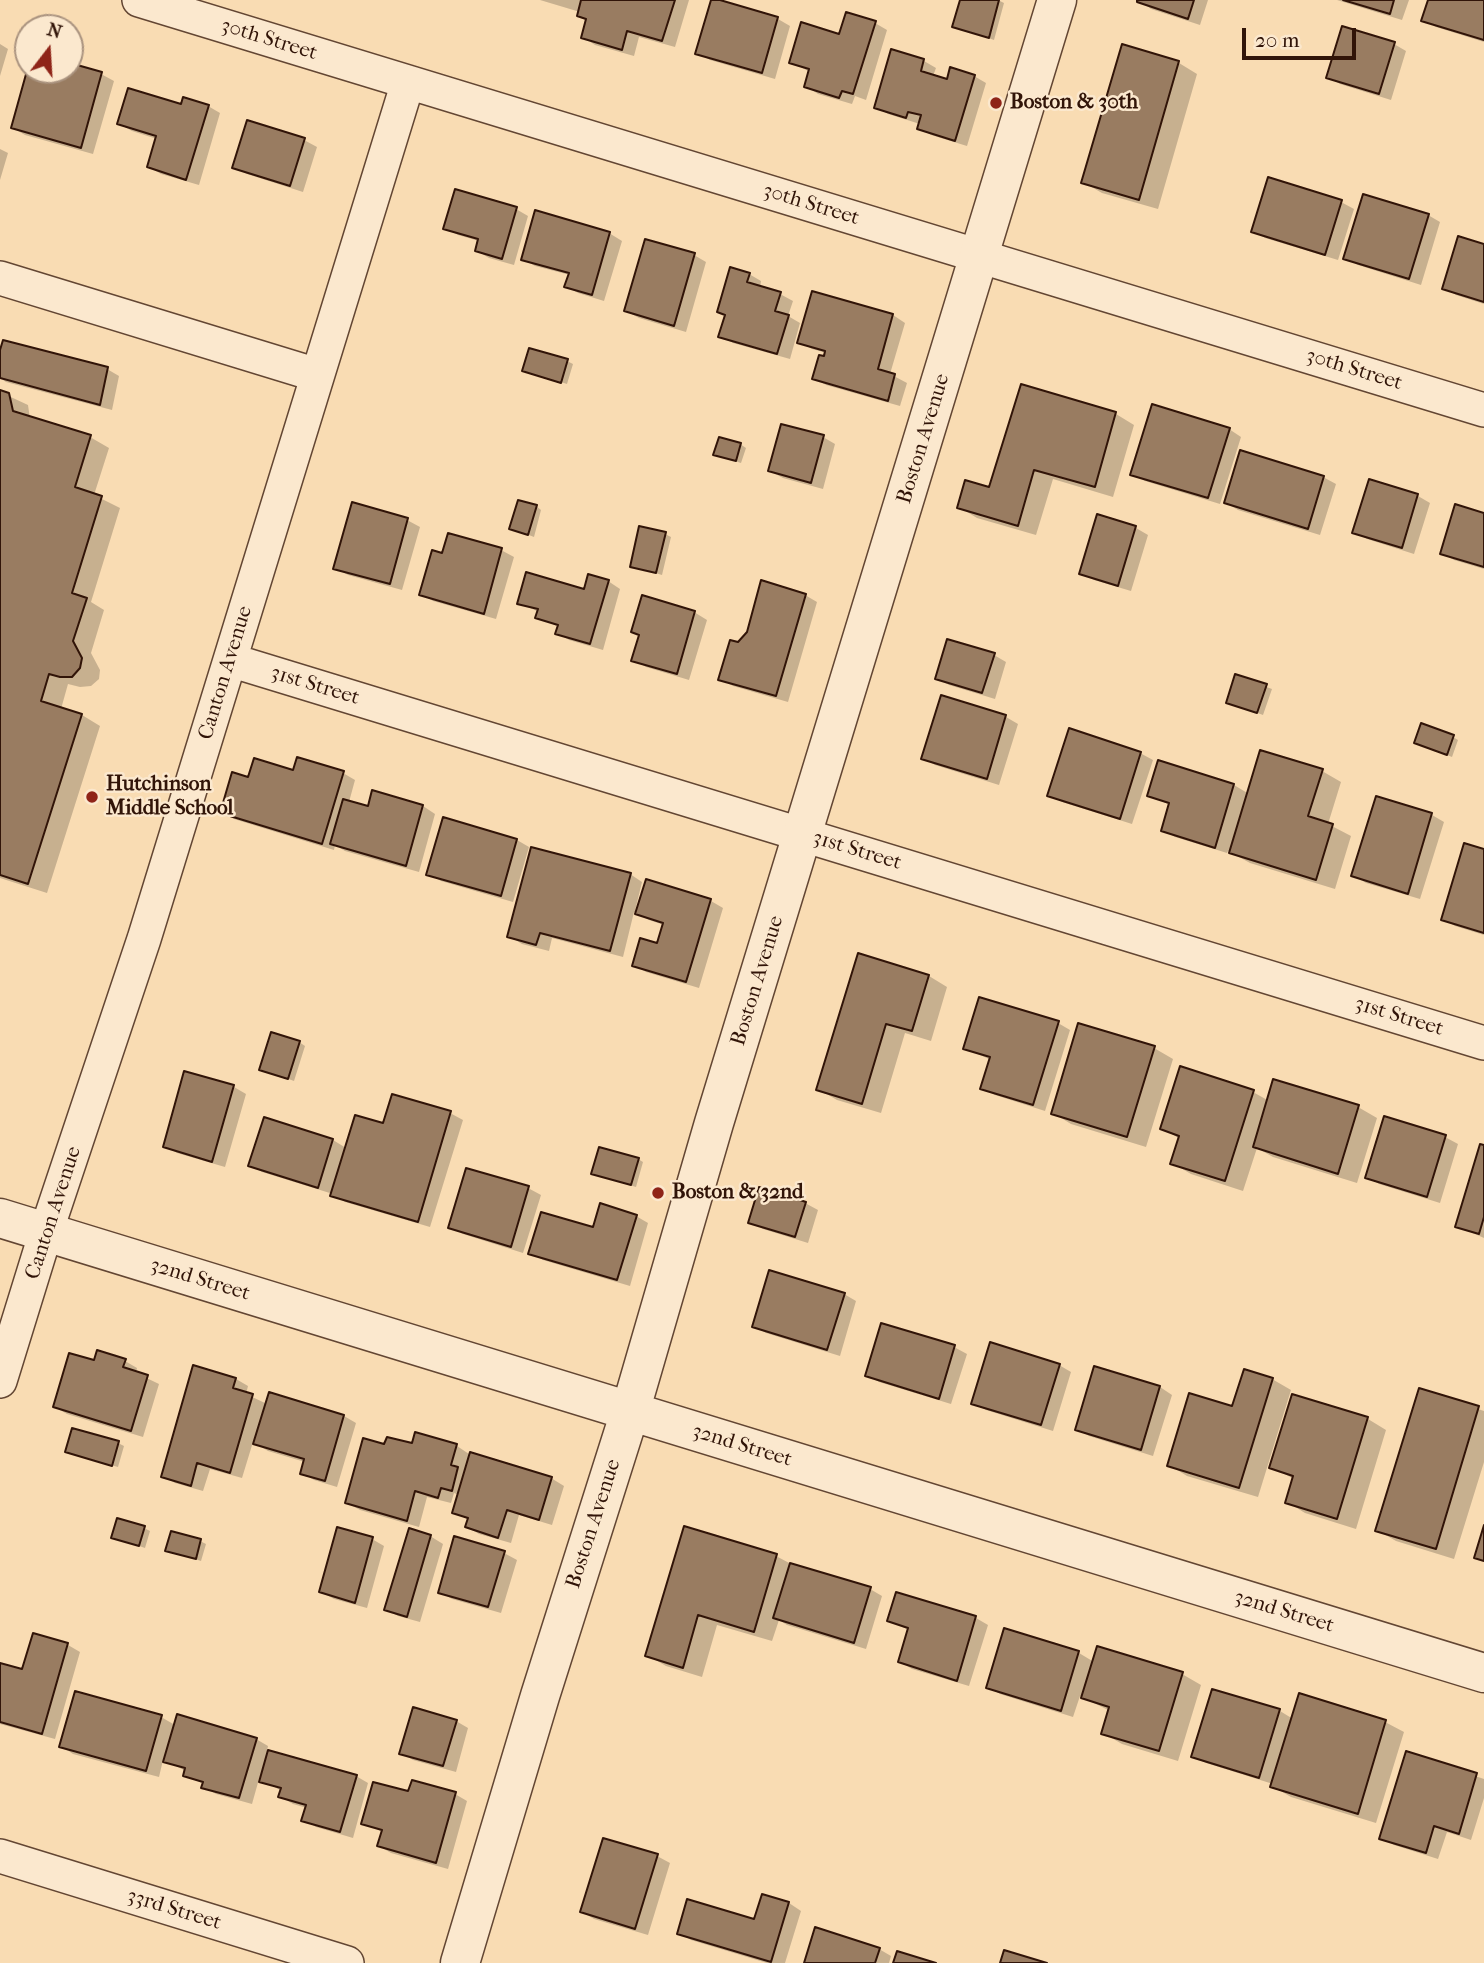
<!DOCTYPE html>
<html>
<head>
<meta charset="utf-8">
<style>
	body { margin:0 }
	#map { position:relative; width:1484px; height:1963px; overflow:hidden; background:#f9dcb3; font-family:"IM FELL French Canon",serif }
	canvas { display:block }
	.north { position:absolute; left:14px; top:14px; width:70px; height:70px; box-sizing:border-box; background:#fbe8ce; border:2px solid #aa937f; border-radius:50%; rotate:17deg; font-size:19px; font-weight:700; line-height:28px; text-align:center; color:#311408 }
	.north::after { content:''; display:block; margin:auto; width:24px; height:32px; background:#8f2418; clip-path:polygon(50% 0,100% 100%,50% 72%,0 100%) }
	.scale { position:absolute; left:1242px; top:28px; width:114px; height:32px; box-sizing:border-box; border:4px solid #311408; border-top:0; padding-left:9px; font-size:21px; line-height:24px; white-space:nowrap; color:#311408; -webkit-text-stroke:5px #fbe8ce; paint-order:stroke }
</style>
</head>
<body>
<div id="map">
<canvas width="1484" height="1963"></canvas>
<div class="north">N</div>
<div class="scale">20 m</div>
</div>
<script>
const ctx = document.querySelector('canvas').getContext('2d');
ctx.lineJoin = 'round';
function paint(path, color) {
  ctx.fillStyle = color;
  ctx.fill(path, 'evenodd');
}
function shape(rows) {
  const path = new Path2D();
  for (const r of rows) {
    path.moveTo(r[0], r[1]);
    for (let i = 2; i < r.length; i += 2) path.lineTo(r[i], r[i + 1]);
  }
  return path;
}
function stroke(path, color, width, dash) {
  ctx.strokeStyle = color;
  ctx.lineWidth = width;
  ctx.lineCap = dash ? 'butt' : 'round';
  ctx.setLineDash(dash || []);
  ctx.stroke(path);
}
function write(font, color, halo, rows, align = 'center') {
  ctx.font = font + ' "IM FELL French Canon",serif';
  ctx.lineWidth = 5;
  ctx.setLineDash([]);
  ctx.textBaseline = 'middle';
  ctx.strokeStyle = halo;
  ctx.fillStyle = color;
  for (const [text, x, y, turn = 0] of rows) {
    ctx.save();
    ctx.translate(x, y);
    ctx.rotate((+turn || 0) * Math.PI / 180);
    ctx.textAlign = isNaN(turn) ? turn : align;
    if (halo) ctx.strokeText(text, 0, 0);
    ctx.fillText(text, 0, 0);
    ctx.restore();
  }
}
paint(shape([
	[540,0,689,0,675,47,639,37,634,56,595,45,583,37,588,20,579,15,580,12],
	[713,0,778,19,790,26,775,79,710,60,697,53],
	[962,0,998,0,1004,3,994,40,954,26],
	[1139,0,1208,0,1200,25,1151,9],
	[1337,0,1409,0,1402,20],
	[1430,0,1484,0,1484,42,1436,27,1424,20],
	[875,23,887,30,866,100,855,96,852,104,818,94,806,86,810,72,791,62,840,36],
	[0,44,8,49,0,76],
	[1394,44,1406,51,1391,100,1340,84,1328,77],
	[1123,47,1179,63,1197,74,1158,209,1102,193,1083,182],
	[893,51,924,61,936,68,933,76,948,81,974,76,986,83,967,146,931,135,919,128,920,124,888,114,876,107],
	[70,65,101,74,114,81,93,154,25,135,13,128,29,70,70,70],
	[182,106,208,106,220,113,199,185,161,174,149,167,157,139,132,131,119,124],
	[304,140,317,147,303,192,247,174,234,167],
	[0,149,8,153,0,180],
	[1341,202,1354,209,1338,260,1265,238,1253,231],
	[516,209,528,216,514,265,489,258,477,251,479,241,458,235,445,228],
	[1428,215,1440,222,1421,285,1358,265,1345,258],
	[609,233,622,241,604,301,578,293,566,286,570,275,535,266,523,259],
	[1484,245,1484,304,1456,295,1444,288],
	[694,255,706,262,686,332,639,318,626,311],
	[749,274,761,281,760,288,780,294,793,301,788,316,800,323,790,359,733,343,720,336,726,316,719,311],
	[893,315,905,323,890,374,907,383,900,406,826,385,814,378,827,353,812,349,799,342],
	[0,356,107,369,119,376,112,410,6,382,0,378],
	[567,361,573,364,567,384,524,370],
	[1022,386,1116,414,1134,425,1113,497,1053,479,1036,535,977,518,959,507,991,489],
	[0,392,28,405,30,419,90,437,109,448,94,495,120,508,91,602,104,610,91,653,100,670,99,679,91,686,80,687,68,684,61,709,82,715,100,726,47,893,0,878],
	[1229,429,1241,437,1220,504,1145,481,1132,474],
	[823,437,835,444,823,489,783,478,770,471],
	[740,444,746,448,741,463,716,455],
	[1323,477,1336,484,1320,535,1238,510,1226,503],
	[1370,481,1418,496,1430,503,1414,554,1367,539,1354,532],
	[536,506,541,510,534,537,511,528],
	[1484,515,1484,569,1454,560,1442,553],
	[1098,517,1136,528,1148,535,1131,591,1094,580,1081,573],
	[407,520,420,527,402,590,348,575,335,568],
	[665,534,671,537,662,575,632,566],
	[501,550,514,557,496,619,433,601,421,594,444,555],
	[608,581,620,589,603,650,569,640,557,633,559,627,537,617,539,612,519,603,586,591],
	[805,595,817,602,788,702,733,686,720,679,739,644],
	[694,612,707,620,689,680,646,667,634,660,640,636,633,632],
	[994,655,1006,662,995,699,949,685,937,678],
	[1236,676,1272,689,1263,715,1228,702],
	[942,697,1006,717,1018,724,999,785,935,765,923,758],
	[1453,737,1458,740,1452,757,1422,745],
	[1140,753,1153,760,1132,824,1062,802,1050,795],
	[1159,762,1234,785,1249,794,1322,771,1341,782,1328,824,1351,836,1335,889,1250,863,1228,851,1227,853,1175,837,1163,830,1170,805,1149,795],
	[343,773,355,780,349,802,369,808,373,792,423,806,435,814,419,872,345,851,335,845,334,850,234,819,222,812,249,779],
	[1377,798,1432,815,1444,822,1420,899,1366,883,1353,875],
	[517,840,529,847,513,902,441,881,428,874],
	[1484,851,1484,935,1455,926,1443,919],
	[630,874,642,882,635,911,638,912,647,882,711,901,723,908,699,988,646,972,634,965,658,945,664,925,649,920,634,912,623,957,552,938,549,951,522,944,509,936],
	[929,976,947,987,931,1041,905,1033,881,1113,837,1100,818,1089],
	[1058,1023,1070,1030,1045,1111,995,1095,982,1088,991,1060,965,1048],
	[1080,1025,1154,1048,1173,1059,1146,1147,1071,1124,1053,1113],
	[299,1042,305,1046,294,1081,261,1069],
	[1275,1081,1358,1107,1377,1118,1357,1183,1273,1157,1257,1148,1243,1191,1191,1174,1172,1163,1180,1139,1162,1128,1253,1092,1269,1101],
	[234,1087,246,1094,225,1167,177,1153,165,1146],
	[450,1113,463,1120,430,1227,345,1202,333,1194,262,1172,250,1165,265,1119,333,1140,346,1148,384,1125],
	[1445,1137,1458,1144,1440,1203,1379,1184,1367,1177],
	[1484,1147,1484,1238,1457,1226],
	[638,1159,643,1162,636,1187,593,1174],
	[528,1188,541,1195,523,1253,463,1234,450,1227],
	[805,1203,818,1210,808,1243,763,1229,751,1222],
	[636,1216,648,1223,630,1286,543,1260,531,1253],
	[844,1294,856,1301,840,1356,766,1333,754,1326],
	[882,1325,954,1347,967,1354,951,1404,879,1382,867,1375],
	[125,1361,137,1368,136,1373,159,1384,143,1437,67,1414,55,1407,95,1363],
	[1059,1365,1071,1372,1053,1431,986,1410,973,1403],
	[195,1367,236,1379,248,1386,246,1394,267,1404,270,1394,344,1416,356,1423,337,1487,314,1480,302,1473,305,1462,268,1451,253,1442,242,1478,210,1469,203,1491,175,1483,163,1476],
	[1095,1368,1160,1387,1172,1395,1153,1456,1089,1436,1077,1429],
	[1272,1379,1291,1390,1258,1497,1187,1476,1169,1465,1233,1409],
	[1420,1390,1484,1411,1484,1462,1454,1559,1396,1541,1377,1530],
	[1293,1396,1368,1419,1386,1430,1356,1529,1305,1513,1287,1502,1294,1479,1271,1467],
	[416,1435,457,1446,469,1454,551,1478,564,1486,552,1525,519,1515,511,1543,479,1534,467,1527,469,1520,454,1512,459,1495,454,1493,451,1503,427,1497,419,1527,360,1510,347,1503,386,1446,413,1445],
	[118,1443,124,1446,118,1467,67,1452],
	[144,1528,150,1531,145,1548,113,1537],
	[685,1528,776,1556,793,1565,870,1589,882,1596,866,1649,787,1625,779,1620,772,1641,717,1625,702,1677,666,1666,647,1655],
	[430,1536,443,1544,420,1622,398,1616,386,1609],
	[372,1539,384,1546,367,1608,334,1599,321,1592],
	[200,1541,206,1544,201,1561,167,1550],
	[504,1553,517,1560,501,1613,452,1599,440,1592],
	[897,1594,976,1618,988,1625,969,1686,912,1669,900,1662,909,1630,889,1620],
	[1005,1630,1079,1653,1094,1662,1182,1674,1201,1685,1178,1761,1122,1744,1103,1733,1110,1711,1080,1696,1073,1717,1000,1694,988,1687],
	[34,1635,68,1645,80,1652,55,1739,0,1724,0,1665,23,1671],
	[1213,1691,1280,1711,1293,1719,1385,1722,1404,1732,1376,1823,1291,1797,1272,1786,1273,1784,1206,1763,1193,1756],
	[161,1717,175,1725,256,1739,268,1746,267,1751,356,1776,368,1783,353,1838,316,1827,304,1820,307,1808,293,1804,281,1797,282,1791,259,1779,252,1804,216,1794,204,1787,204,1784,185,1775,186,1771,163,1760,159,1777,73,1754,61,1746],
	[456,1721,468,1728,456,1772,413,1760,401,1753],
	[1407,1753,1484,1779,1484,1798,1471,1840,1447,1832,1438,1859,1394,1845,1381,1838],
	[409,1793,455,1794,467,1801,448,1869,391,1853,379,1846,383,1832,363,1823],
	[657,1856,670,1863,648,1935,594,1919,582,1912],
	[763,1896,789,1903,801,1911,785,1963,767,1963,691,1940,679,1933,756,1922],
	[879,1949,891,1956,889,1963,806,1963]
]), '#0003');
const building = shape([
	[581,0,675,0,662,41,627,31,622,50,581,38,586,19,577,16,581,0],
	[711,0,720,0,778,17,762,73,695,54,711,0],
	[960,0,999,0,989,38,952,27,960,0],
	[1137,0,1194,0,1188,19,1137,2,1137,0],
	[1343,0,1394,0,1390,14,1343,0],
	[1428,0,1484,0,1484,40,1421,21,1428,0],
	[846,12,876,21,853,94,842,91,839,98,804,87,809,69,789,63,801,22,839,34,846,12],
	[1342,26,1395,42,1379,94,1326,78,1342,26],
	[1122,44,1179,61,1139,200,1081,183,1122,44],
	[891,49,924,59,921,71,947,79,950,67,975,75,955,141,917,129,921,115,908,112,906,118,874,108,891,49],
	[70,63,102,72,81,148,11,128,28,67,28,70,70,70,70,63],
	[128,88,181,104,183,97,209,105,186,180,147,167,156,136,117,124,128,88],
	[247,120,305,138,290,186,232,168,247,120],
	[1268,177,1342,200,1325,255,1251,232,1268,177],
	[455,189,517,207,502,259,475,251,478,239,443,229,455,189],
	[1363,194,1429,214,1409,279,1343,259,1363,194],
	[535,210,610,232,592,295,564,287,569,273,521,260,535,210],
	[1458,236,1484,244,1484,302,1442,289,1458,236],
	[645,239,695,253,674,326,624,311,645,239],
	[730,267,750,273,747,282,781,292,775,311,789,315,777,354,718,337,725,315,717,312,730,267],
	[812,291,893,314,878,369,895,374,888,401,812,379,819,355,824,356,825,351,797,343,812,291],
	[3,340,108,367,100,405,0,378,0,350,3,340],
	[529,348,568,359,561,383,522,371,529,348],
	[1021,384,1116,412,1095,487,1034,470,1018,526,957,508,965,480,989,487,1021,384],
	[0,390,9,393,13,411,91,435,75,487,102,496,72,593,87,598,73,641,82,658,80,668,72,677,60,677,49,674,41,701,82,714,28,884,0,875,0,390],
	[1152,404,1230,428,1208,498,1130,475,1152,404],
	[781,424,824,435,811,483,768,471,781,424],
	[719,437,741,443,736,461,713,455,719,437],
	[1240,450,1324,476,1308,529,1224,503,1240,450],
	[1369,479,1418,494,1402,548,1352,533,1369,479],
	[518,500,537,505,528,535,509,529,518,500],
	[352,502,408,518,390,584,333,569,352,502],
	[1455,504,1484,513,1484,567,1440,554,1455,504],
	[1097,514,1136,526,1118,586,1079,574,1097,514],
	[639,526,666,532,656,573,630,567,639,526],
	[448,533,502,548,484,614,419,595,432,550,442,553,448,533],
	[526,572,584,589,588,574,609,580,590,644,555,634,558,625,535,618,538,609,517,604,526,572],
	[761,580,806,594,776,696,718,680,730,640,738,642,747,632,761,580],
	[642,595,695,611,677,674,631,661,639,635,631,632,642,595],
	[947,639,995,653,982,693,935,679,947,639],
	[1235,674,1267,684,1257,713,1226,703,1235,674],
	[941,695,1006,715,987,779,921,759,941,695],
	[1421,723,1454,735,1447,755,1414,743,1421,723],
	[1069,728,1141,752,1120,819,1047,796,1069,728],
	[1260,750,1323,769,1308,816,1333,824,1316,880,1229,853,1260,750],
	[297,757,344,771,322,844,220,813,232,772,248,777,254,758,293,770,297,757],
	[1158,760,1234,784,1215,848,1161,831,1169,803,1147,796,1158,760],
	[372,790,423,805,406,866,330,844,343,799,368,806,372,790],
	[1376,796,1432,813,1408,894,1351,876,1376,796],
	[443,817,517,839,501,896,426,875,443,817],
	[1464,843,1484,849,1484,933,1441,920,1464,843],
	[531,847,631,873,610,951,540,933,536,945,507,937,531,847],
	[646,879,711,899,686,982,632,966,640,938,657,943,663,923,635,914,646,879],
	[858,953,929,975,912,1031,886,1024,862,1104,816,1090,858,953],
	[979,997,1059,1021,1033,1105,980,1089,990,1057,963,1049,979,997],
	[1078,1023,1155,1046,1127,1137,1051,1114,1078,1023],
	[271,1032,300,1041,288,1079,259,1070,271,1032],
	[1180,1066,1254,1090,1225,1181,1170,1164,1179,1136,1160,1129,1180,1066],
	[184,1071,234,1085,212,1162,163,1147,184,1071],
	[1273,1079,1359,1105,1338,1174,1253,1147,1273,1079],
	[392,1094,451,1111,418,1222,330,1196,355,1115,383,1123,392,1094],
	[1384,1116,1446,1135,1427,1197,1365,1178,1384,1116],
	[264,1117,333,1139,318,1188,248,1166,264,1117],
	[1480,1144,1484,1145,1484,1217,1479,1234,1455,1227,1480,1144],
	[599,1147,639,1158,631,1185,591,1174,599,1147],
	[466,1168,529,1186,511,1247,448,1228,466,1168],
	[759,1187,806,1202,795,1237,748,1223,759,1187],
	[600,1203,637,1215,617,1280,528,1254,541,1212,593,1227,600,1203],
	[769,1270,845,1293,827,1350,752,1327,769,1270],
	[881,1323,955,1345,939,1399,865,1376,881,1323],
	[990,1342,1060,1364,1041,1425,971,1404,990,1342],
	[97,1350,126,1359,123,1367,148,1375,131,1431,53,1407,69,1353,94,1360,97,1350],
	[193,1365,236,1378,233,1388,253,1394,230,1473,197,1463,191,1486,161,1477,193,1365],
	[1094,1366,1160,1386,1141,1450,1075,1430,1094,1366],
	[1244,1369,1273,1378,1239,1488,1167,1466,1189,1393,1232,1406,1244,1369],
	[1419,1388,1479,1406,1436,1549,1375,1531,1419,1388],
	[269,1392,344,1415,325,1481,300,1474,304,1459,253,1444,269,1392],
	[1292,1394,1368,1417,1337,1519,1285,1503,1293,1476,1269,1468,1292,1394],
	[72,1428,119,1441,112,1466,65,1452,72,1428],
	[415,1432,457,1444,451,1465,458,1467,452,1491,441,1488,438,1498,415,1491,407,1521,345,1503,363,1438,384,1444,387,1437,412,1443,415,1432],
	[470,1452,552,1477,539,1520,507,1510,498,1538,465,1527,468,1518,452,1513,470,1452],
	[117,1518,145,1526,139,1546,111,1538,117,1518],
	[1484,1525,1484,1561,1474,1558,1484,1525],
	[684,1526,777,1554,754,1632,698,1615,683,1668,645,1656,684,1526],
	[337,1527,373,1537,355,1603,319,1592,337,1527],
	[409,1528,431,1535,407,1617,384,1610,409,1528],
	[171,1531,201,1539,196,1559,165,1551,171,1531],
	[454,1536,505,1551,488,1607,438,1593,454,1536],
	[790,1563,871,1587,854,1643,773,1618,790,1563],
	[896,1592,976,1616,957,1681,898,1662,908,1628,887,1621,896,1592],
	[1004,1628,1079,1651,1061,1711,986,1688,1004,1628],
	[33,1633,68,1643,42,1734,0,1722,0,1663,22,1669,33,1633],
	[1097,1646,1183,1672,1159,1751,1101,1734,1109,1707,1081,1698,1097,1646],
	[1212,1689,1280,1709,1259,1778,1191,1757,1212,1689],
	[75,1691,162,1715,146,1771,59,1747,75,1691],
	[1299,1693,1386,1720,1358,1814,1270,1787,1299,1693],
	[413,1707,457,1720,443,1766,399,1754,413,1707],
	[177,1714,257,1738,239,1798,201,1788,203,1782,183,1776,185,1768,163,1762,177,1714],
	[268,1750,357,1775,340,1832,301,1821,306,1805,278,1797,281,1788,259,1782,268,1750],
	[1406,1751,1477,1773,1459,1834,1434,1826,1426,1853,1379,1839,1406,1751],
	[412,1780,456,1792,436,1863,377,1846,382,1830,361,1824,373,1782,408,1791,412,1780],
	[603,1838,658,1854,635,1929,580,1912,603,1838],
	[762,1894,789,1902,771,1962,677,1934,687,1899,754,1919,762,1894],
	[815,1927,880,1948,875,1963,804,1963,815,1927],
	[1004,1950,1047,1963,1000,1963,1004,1950],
	[897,1951,936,1963,893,1963,897,1951]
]);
paint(building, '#997c61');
stroke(building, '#311408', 2);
const minor = shape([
	[139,0,1484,410],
	[0,278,317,375],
	[230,660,1484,1043],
	[0,1381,46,1232,144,939,408,82],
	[0,1856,347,1963]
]);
const tertiary = shape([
	[0,1218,1484,1673],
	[460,1963,540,1696,630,1412,714,1123,1057,0]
]);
stroke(minor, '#634633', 36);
stroke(tertiary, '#634633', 41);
stroke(minor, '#fbe8ce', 33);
stroke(tertiary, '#fbe8ce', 38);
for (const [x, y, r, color] of [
	[996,103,7,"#8f2418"],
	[92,797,7,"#8f2418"],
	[658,1193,7,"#8f2418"]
]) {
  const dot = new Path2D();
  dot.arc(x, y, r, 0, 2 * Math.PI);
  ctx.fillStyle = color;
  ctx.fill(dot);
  stroke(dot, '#fbe8ce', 2.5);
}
write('21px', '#311408', '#fbe8ce', [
	["30th Street",269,40,17],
	["30th Street",811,205,17],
	["30th Street",1354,370,17],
	["Boston Avenue",924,439,-73],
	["Canton Avenue",226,673,-73],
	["31st Street",315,686,17],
	["31st Street",857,851,17],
	["Boston Avenue",758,981,-73],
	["31st Street",1399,1017,17],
	["Canton Avenue",54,1213,-72],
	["32nd Street",200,1280,17],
	["32nd Street",742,1446,17],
	["Boston Avenue",594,1524,-72],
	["32nd Street",1284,1612,17],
	["33rd Street",174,1910,17]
]);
write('bold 21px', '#311408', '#fbe8ce', [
	["Boston & 30th",1010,103],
	["Hutchinson",106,785],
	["Middle School",106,809],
	["Boston & 32nd",672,1193]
], 'left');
</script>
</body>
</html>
